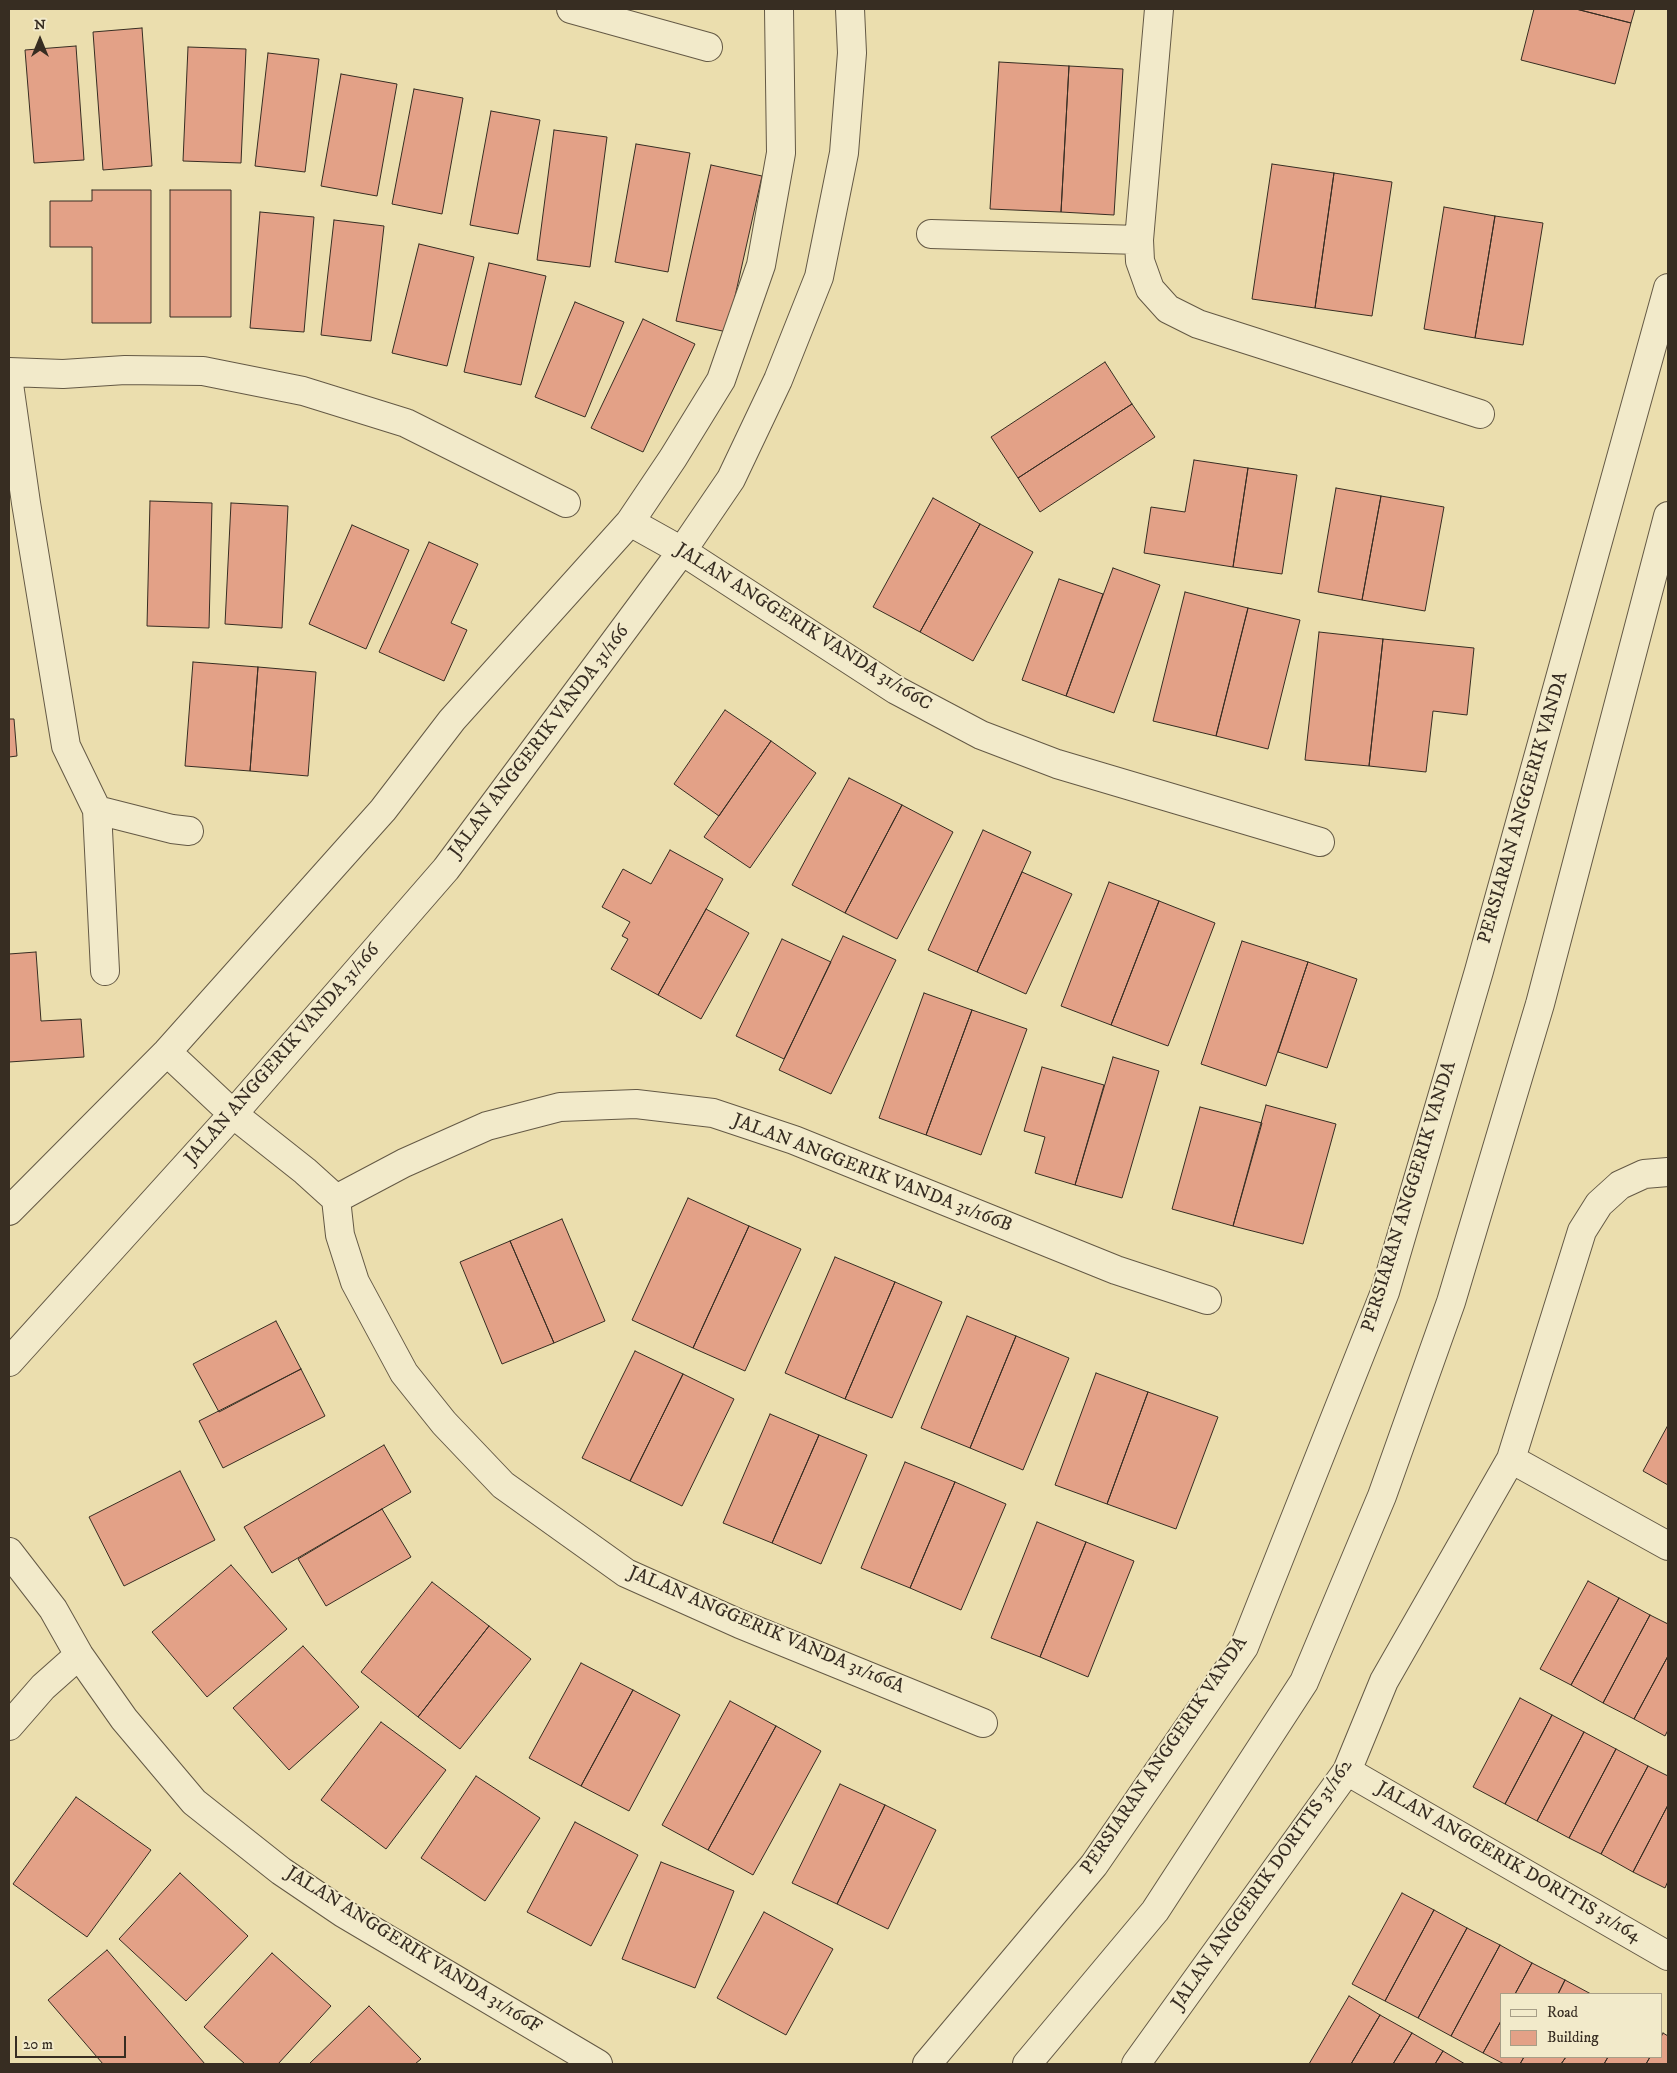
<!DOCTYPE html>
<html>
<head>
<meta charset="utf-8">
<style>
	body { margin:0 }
	#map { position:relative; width:1677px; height:2073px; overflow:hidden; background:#ebdeae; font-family:"IM FELL DW Pica",serif }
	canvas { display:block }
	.frame { position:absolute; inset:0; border:10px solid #372d22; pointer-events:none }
	.legend { position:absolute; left:1500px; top:1993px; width:162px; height:65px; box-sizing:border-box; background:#f2eaca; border:1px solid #a79e87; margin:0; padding:6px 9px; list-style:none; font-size:15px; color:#372d22 }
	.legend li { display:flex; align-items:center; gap:10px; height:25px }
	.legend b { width:25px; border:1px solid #a79e87 }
	.north { position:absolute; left:15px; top:15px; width:50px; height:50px; -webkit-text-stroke:4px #f2eaca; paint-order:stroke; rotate:0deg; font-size:14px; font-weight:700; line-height:20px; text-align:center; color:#372d22 }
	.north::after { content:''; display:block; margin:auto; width:18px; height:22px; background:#372d22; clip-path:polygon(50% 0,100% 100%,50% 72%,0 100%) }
	.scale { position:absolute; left:15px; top:2036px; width:111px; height:22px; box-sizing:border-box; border:2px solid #372d22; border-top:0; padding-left:6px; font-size:15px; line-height:18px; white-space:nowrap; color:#372d22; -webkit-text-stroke:4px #f2eaca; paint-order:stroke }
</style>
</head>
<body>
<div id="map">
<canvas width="1677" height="2073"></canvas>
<div class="frame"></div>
<ul class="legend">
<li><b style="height:6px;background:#f2eaca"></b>Road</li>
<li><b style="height:14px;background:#e3a187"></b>Building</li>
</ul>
<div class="north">N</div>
<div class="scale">20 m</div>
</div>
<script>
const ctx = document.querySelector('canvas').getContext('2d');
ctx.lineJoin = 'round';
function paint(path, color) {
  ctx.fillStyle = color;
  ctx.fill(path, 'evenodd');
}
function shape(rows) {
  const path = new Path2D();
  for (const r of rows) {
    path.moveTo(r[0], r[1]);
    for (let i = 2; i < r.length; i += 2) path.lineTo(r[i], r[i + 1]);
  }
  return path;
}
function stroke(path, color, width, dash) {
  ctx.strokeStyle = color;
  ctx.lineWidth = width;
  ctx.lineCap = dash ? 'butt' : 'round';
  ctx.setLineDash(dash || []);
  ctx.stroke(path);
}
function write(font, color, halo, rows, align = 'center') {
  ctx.font = font + ' "IM FELL DW Pica",serif';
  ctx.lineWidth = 4;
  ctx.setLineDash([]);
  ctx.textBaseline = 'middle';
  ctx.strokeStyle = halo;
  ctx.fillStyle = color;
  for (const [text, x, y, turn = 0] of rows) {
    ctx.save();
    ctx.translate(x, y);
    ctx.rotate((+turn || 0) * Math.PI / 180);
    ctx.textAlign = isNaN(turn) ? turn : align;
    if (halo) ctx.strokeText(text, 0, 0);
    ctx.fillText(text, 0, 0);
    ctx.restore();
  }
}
const building = shape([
	[1534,9,1576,9,1631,23,1615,84,1521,60,1534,9],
	[1576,9,1635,9,1631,23,1576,9],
	[142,28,152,166,103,170,93,32,142,28],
	[76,46,84,160,34,163,25,50,76,46],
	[188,47,246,49,241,163,183,161,188,47],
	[268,53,319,59,305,172,255,166,268,53],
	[999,62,1069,66,1061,212,990,209,999,62],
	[1069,66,1123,69,1114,215,1061,212,1069,66],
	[341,74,397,84,377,196,321,186,341,74],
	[414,89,463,98,442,214,392,204,414,89],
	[491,111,540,120,518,234,470,225,491,111],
	[554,130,607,137,590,267,537,260,554,130],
	[636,144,690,153,668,272,615,262,636,144],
	[1272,164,1334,173,1315,308,1252,299,1272,164],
	[711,165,762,176,727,332,676,321,711,165],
	[1334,173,1392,182,1372,316,1315,308,1334,173],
	[92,190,151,190,151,323,92,323,92,247,50,247,50,201,92,201,92,190],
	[170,190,231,190,231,317,170,317,170,190],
	[1444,207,1495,216,1475,338,1424,329,1444,207],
	[260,212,314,217,304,332,250,328,260,212],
	[1495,216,1543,223,1523,345,1475,338,1495,216],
	[334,220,384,226,371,341,321,335,334,220],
	[419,244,474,257,447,366,392,353,419,244],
	[489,263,546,276,521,385,464,372,489,263],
	[575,302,624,322,585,417,535,397,575,302],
	[643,319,695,344,643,452,591,428,643,319],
	[1105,362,1132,404,1018,478,991,437,1105,362],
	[1132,404,1155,437,1040,512,1018,478,1132,404],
	[1194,460,1248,468,1233,567,1144,553,1151,507,1185,512,1194,460],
	[1248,468,1297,475,1282,574,1233,567,1248,468],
	[1336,488,1381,496,1362,600,1318,592,1336,488],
	[1381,496,1444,507,1425,611,1362,600,1381,496],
	[933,498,980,524,920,632,873,607,933,498],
	[150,501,212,503,209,628,147,626,150,501],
	[231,503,288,506,282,628,225,624,231,503],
	[980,524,1033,552,973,661,920,632,980,524],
	[352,525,409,550,366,649,309,624,352,525],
	[429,542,478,564,451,623,467,630,444,681,379,652,429,542],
	[1113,568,1160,585,1114,713,1066,696,1113,568],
	[1059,579,1103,594,1066,696,1022,680,1059,579],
	[1185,592,1248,608,1216,736,1153,721,1185,592],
	[1248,608,1300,620,1268,749,1216,736,1248,608],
	[1319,632,1383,639,1369,766,1305,760,1319,632],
	[1383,639,1474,648,1467,715,1433,711,1426,772,1369,766,1383,639],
	[193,662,258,667,250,771,185,766,193,662],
	[258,667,316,672,308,776,250,771,258,667],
	[725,710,771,741,719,816,674,784,725,710],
	[9,719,14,719,17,756,9,757,9,719],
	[771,741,816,773,750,868,704,837,771,741],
	[849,778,902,805,845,913,792,885,849,778],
	[902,805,953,832,897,939,845,913,902,805],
	[983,830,1031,852,977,972,928,950,983,830],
	[670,850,723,879,658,995,611,969,628,939,622,936,630,922,602,907,623,869,651,884,670,850],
	[1022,872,1072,894,1026,994,977,972,1022,872],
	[1109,882,1159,901,1111,1025,1061,1006,1109,882],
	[1159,901,1215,923,1168,1046,1111,1025,1159,901],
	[706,909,749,933,701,1019,658,995,706,909],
	[843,936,896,960,831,1094,779,1070,843,936],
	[782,939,831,962,784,1059,736,1036,782,939],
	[1242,941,1308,962,1266,1086,1201,1064,1242,941],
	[36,952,41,1021,81,1019,84,1057,9,1062,9,954,36,952],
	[1308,962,1357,979,1327,1068,1278,1052,1308,962],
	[924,993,972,1010,926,1135,879,1118,924,993],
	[972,1010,1027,1029,981,1155,926,1135,972,1010],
	[1113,1057,1159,1071,1122,1198,1075,1185,1113,1057],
	[1042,1067,1104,1085,1075,1185,1035,1173,1045,1137,1024,1131,1042,1067],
	[1266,1105,1336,1124,1303,1244,1233,1226,1266,1105],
	[1200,1107,1262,1123,1233,1226,1172,1209,1200,1107],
	[688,1198,749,1226,693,1348,632,1320,688,1198],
	[562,1219,605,1321,554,1343,510,1241,562,1219],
	[749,1226,801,1249,745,1371,693,1348,749,1226],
	[510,1241,554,1343,502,1364,460,1262,510,1241],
	[835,1257,895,1282,845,1399,785,1373,835,1257],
	[895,1282,942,1302,892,1418,845,1399,895,1282],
	[967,1316,1016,1336,970,1448,921,1428,967,1316],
	[276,1321,301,1369,219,1412,193,1364,276,1321],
	[1016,1336,1069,1358,1023,1470,970,1448,1016,1336],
	[635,1351,683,1374,630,1481,582,1458,635,1351],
	[301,1369,325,1416,223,1468,199,1421,301,1369],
	[1096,1373,1148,1392,1107,1504,1055,1485,1096,1373],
	[683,1374,734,1399,682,1506,630,1481,683,1374],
	[1148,1392,1218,1417,1176,1529,1107,1504,1148,1392],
	[770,1414,819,1435,772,1543,723,1523,770,1414],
	[1668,1425,1668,1485,1643,1471,1668,1425],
	[819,1435,867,1455,821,1564,772,1543,819,1435],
	[384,1445,411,1492,272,1573,244,1527,384,1445],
	[905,1462,955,1482,910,1588,861,1568,905,1462],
	[180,1471,215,1540,124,1586,89,1517,180,1471],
	[955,1482,1006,1504,961,1610,910,1588,955,1482],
	[382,1509,411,1557,326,1606,298,1559,382,1509],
	[1037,1522,1086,1542,1040,1657,991,1638,1037,1522],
	[1086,1542,1134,1561,1088,1677,1040,1657,1086,1542],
	[231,1565,287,1629,207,1697,152,1632,231,1565],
	[1588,1581,1619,1598,1571,1685,1540,1669,1588,1581],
	[432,1582,489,1626,418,1717,361,1672,432,1582],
	[1619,1598,1650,1615,1603,1703,1571,1685,1619,1598],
	[1650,1615,1668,1624,1668,1656,1634,1719,1603,1703,1650,1615],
	[489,1626,531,1659,460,1749,418,1717,489,1626],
	[303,1646,359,1707,289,1770,233,1708,303,1646],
	[1668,1656,1668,1730,1665,1736,1634,1719,1668,1656],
	[581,1663,633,1690,581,1786,529,1758,581,1663],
	[633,1690,680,1715,629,1811,581,1786,633,1690],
	[1520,1698,1552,1715,1505,1804,1473,1787,1520,1698],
	[730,1701,776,1726,708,1850,662,1825,730,1701],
	[1552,1715,1584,1732,1537,1821,1505,1804,1552,1715],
	[381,1722,446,1770,386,1849,321,1800,381,1722],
	[776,1726,821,1751,753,1875,708,1850,776,1726],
	[1584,1732,1616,1749,1569,1838,1537,1821,1584,1732],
	[1616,1749,1648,1766,1601,1854,1569,1838,1616,1749],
	[1648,1766,1668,1776,1668,1805,1633,1872,1601,1854,1648,1766],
	[476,1776,540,1818,485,1901,421,1858,476,1776],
	[840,1784,885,1805,837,1904,792,1883,840,1784],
	[76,1797,151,1850,87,1937,13,1884,76,1797],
	[885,1805,936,1830,888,1929,837,1904,885,1805],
	[1668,1805,1668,1881,1665,1888,1633,1872,1668,1805],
	[575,1822,638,1855,591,1946,527,1912,575,1822],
	[661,1862,734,1891,695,1988,622,1959,661,1862],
	[180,1873,248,1936,186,2001,119,1939,180,1873],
	[1402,1893,1434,1910,1385,2001,1352,1984,1402,1893],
	[1434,1910,1467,1928,1418,2018,1385,2001,1434,1910],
	[764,1912,833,1949,786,2035,717,1998,764,1912],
	[1467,1928,1500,1945,1451,2036,1418,2018,1467,1928],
	[1500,1945,1532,1963,1515,1994,1501,1994,1501,2021,1483,2053,1451,2036,1500,1945],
	[107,1950,205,2064,103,2064,48,2000,107,1950],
	[272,1953,331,2006,278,2064,245,2064,204,2027,272,1953],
	[1532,1963,1565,1980,1558,1994,1515,1994,1532,1963],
	[1565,1980,1591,1994,1558,1994,1565,1980],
	[1349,1996,1380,2015,1351,2064,1309,2064,1349,1996],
	[369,2006,421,2059,415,2064,309,2064,369,2006],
	[1380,2015,1412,2033,1393,2064,1351,2064,1380,2015],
	[1501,2021,1501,2057,1524,2057,1520,2064,1504,2064,1483,2053,1501,2021],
	[1412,2033,1443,2051,1435,2064,1393,2064,1412,2033],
	[1663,2033,1668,2036,1668,2064,1646,2064,1650,2057,1661,2057,1661,2037,1663,2033],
	[1443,2051,1465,2064,1435,2064,1443,2051],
	[1524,2057,1566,2057,1561,2064,1520,2064,1524,2057],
	[1566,2057,1608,2057,1604,2064,1561,2064,1566,2057],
	[1608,2057,1650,2057,1646,2064,1604,2064,1608,2057]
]);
paint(building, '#e3a187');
stroke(building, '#372d22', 1);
const minor = shape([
	[571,9,708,47],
	[1159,9,1139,240,1140,261,1150,289,1168,309,1198,324,1480,414],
	[931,234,1139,240],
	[9,372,63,374,125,370,203,371,303,391,406,423,566,503],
	[9,384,26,503,66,746,97,810,105,971],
	[630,522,682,551,896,690,981,735,1057,764,1320,842],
	[97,810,172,829,189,831],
	[167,1052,233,1114,305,1171,336,1199,340,1235,355,1282,404,1373,444,1423,503,1485,626,1573,740,1624,983,1723],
	[336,1199,404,1163,487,1126,560,1107,636,1104,713,1113,794,1140,1116,1270,1207,1300],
	[9,1211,167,1052,383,810,452,720,630,522,673,458,721,380,761,265,781,153,779,9],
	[9,1362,233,1114,446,869,682,551,731,479,778,380,819,277,844,153,852,53,850,9],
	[1511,1459,1668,1546],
	[9,1552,53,1609,79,1655,124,1719,194,1802,281,1871,343,1913,598,2064],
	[9,1726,43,1687,79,1655],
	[1347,1771,1668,1956],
	[1136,2064,1347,1771,1384,1681,1511,1459,1582,1231,1599,1204,1620,1185,1644,1174,1668,1172]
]);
const tertiary = shape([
	[927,2064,1094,1865,1244,1647,1385,1292,1479,971,1668,288],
	[1027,2064,1155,1911,1304,1682,1382,1496,1451,1302,1540,1004,1668,516]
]);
stroke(minor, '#645945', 30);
stroke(tertiary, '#645945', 30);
stroke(minor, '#f2eaca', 28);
stroke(tertiary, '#f2eaca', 28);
write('19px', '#372d22', '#f2eaca', [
	["JALAN ANGGERIK VANDA 31/166C",803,628,32],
	["JALAN ANGGERIK VANDA 31/166",540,742,-53],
	["PERSIARAN ANGGERIK VANDA",1524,808,-74],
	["JALAN ANGGERIK VANDA 31/166",283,1055,-49],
	["JALAN ANGGERIK VANDA 31/166B",872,1174,21],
	["PERSIARAN ANGGERIK VANDA",1410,1197,-73],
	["JALAN ANGGERIK VANDA 31/166A",766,1631,23],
	["PERSIARAN ANGGERIK VANDA",1165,1756,-56],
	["JALAN ANGGERIK DORITIS 31/164",1508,1863,30],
	["JALAN ANGGERIK DORITIS 31/162",1263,1885,-55],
	["JALAN ANGGERIK VANDA 31/166F",413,1951,32]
]);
</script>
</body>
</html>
